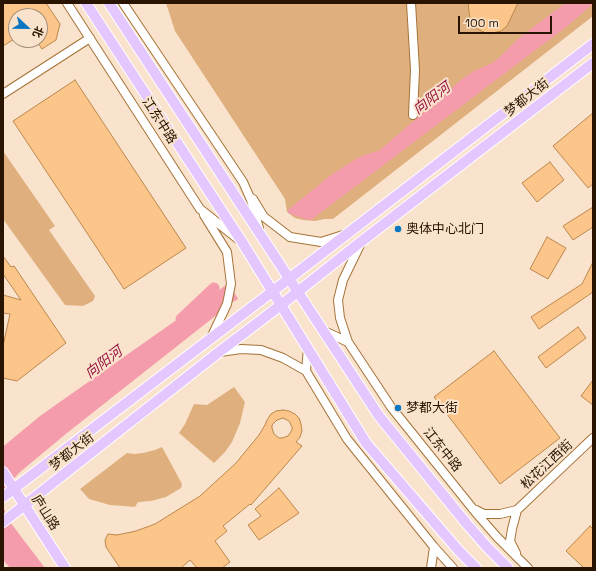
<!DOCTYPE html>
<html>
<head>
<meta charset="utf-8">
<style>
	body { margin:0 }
	#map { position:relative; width:596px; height:571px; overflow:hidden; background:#f9e3cc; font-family:"Space Grotesk","Noto Sans SC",sans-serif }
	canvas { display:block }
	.frame { position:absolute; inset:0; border:4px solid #281400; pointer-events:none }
	.north { position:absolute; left:8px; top:8px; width:40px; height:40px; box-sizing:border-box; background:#f9e3cc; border:1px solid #a5907a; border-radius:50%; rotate:112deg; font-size:11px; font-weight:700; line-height:16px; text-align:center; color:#281400 }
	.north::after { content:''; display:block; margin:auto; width:14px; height:18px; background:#0d76c1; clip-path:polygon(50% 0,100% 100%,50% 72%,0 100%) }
	.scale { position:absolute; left:458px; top:16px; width:94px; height:18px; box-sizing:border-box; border:2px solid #281400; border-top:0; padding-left:5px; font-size:12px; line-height:14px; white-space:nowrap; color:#281400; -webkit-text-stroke:3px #f9e3cc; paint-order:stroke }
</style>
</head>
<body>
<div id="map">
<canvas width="596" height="571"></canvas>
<div class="frame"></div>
<div class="north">北</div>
<div class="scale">100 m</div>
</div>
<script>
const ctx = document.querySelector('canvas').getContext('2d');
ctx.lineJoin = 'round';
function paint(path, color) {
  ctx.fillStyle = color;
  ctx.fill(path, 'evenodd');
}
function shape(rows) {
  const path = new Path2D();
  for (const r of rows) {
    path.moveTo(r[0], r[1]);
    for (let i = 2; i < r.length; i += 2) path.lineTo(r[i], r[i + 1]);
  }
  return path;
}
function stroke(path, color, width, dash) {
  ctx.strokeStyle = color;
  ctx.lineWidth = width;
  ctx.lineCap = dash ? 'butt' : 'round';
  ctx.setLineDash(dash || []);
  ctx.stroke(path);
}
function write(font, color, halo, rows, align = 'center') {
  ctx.font = font + ' "Space Grotesk","Noto Sans SC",sans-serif';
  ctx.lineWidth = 4;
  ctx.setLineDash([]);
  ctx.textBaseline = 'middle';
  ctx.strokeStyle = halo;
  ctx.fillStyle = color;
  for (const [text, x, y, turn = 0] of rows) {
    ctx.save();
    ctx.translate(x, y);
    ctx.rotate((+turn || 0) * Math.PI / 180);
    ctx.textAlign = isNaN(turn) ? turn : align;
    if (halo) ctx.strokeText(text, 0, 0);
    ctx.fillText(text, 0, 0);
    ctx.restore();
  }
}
paint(shape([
	[166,3,593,3,593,16,333,219,325,219,315,221,303,220,295,218,287,212,285,199,175,31],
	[3,151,55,226,49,230,95,296,93,301,83,306,65,305,3,219],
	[234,387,245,402,240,423,232,442,225,452,214,463,179,433,185,424,194,404,207,405],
	[162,447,182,484,181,488,166,497,151,501,138,502,135,507,123,506,110,505,89,499,80,489,127,453,134,454,143,453,155,450]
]), '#dfb07e');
paint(shape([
	[565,3,593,3,593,4,565,28,521,61,311,220,305,219,288,213,288,210,331,175,359,157,380,150,462,79,474,71,488,65,492,63,499,58,519,38,556,10],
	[229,283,238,299,233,302,67,433,20,472,6,487,3,493,3,447,5,445,40,416],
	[3,504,4,509,10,522,45,568,10,568,3,560]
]), '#f59cac');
stroke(shape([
	[181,319,214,288]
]), '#f59cac', 11);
const building = shape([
	[3,3,46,3,60,24,56,40,42,49,36,40,40,40,40,16,16,16,16,38,3,46,3,3],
	[468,3,518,3,507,26,501,31,488,34,471,26,468,3],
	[75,80,186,248,124,289,13,121,75,80],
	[593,113,593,184,588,188,553,146,593,113],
	[550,162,564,180,537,202,522,183,550,162],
	[593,207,593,227,573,240,563,226,593,207],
	[547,237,566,248,548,279,530,269,547,237],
	[3,256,11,267,14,266,66,343,17,381,3,378,3,346,10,314,3,313,3,295,21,300,3,274,3,256],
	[593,262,593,292,539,329,531,317,582,284,593,262],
	[578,327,586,338,546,368,538,357,578,327],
	[494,351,560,438,500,484,434,397,494,351],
	[593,380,593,405,581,396,593,380],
	[283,410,289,411,295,414,299,418,301,424,302,431,300,437,296,442,302,446,251,505,250,504,223,526,227,531,215,541,230,562,222,568,197,568,190,560,181,568,120,568,106,547,105,540,108,534,117,535,136,531,155,524,200,496,236,463,259,435,265,425,267,420,271,414,276,411,283,410],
	[283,418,289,421,292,427,292,430,288,436,282,438,279,438,274,434,272,428,272,425,277,420,283,418],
	[279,488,299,513,259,540,248,525,261,516,255,509,279,488],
	[590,526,593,529,593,568,584,568,566,551,590,526]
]);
paint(building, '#fcc58a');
stroke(building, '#bb874d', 1);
const minor = shape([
	[67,3,200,209,238,239],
	[123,3,243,182,251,200,259,228],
	[411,3,415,70,413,115],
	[3,94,90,38],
	[253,199,264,217,290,237,321,242,343,235],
	[204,215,227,252,231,284,227,304,211,338],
	[324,331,348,342,391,407,477,514,497,537,528,568],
	[348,342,340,318,338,300,343,280,361,243],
	[308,348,306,371,347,439,434,547,453,568],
	[220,352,241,349,261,350,283,358,306,371],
	[476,510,484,514,500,514,517,510,593,438],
	[516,553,510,541,512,529,517,510],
	[431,568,434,547]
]);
const major = shape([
	[86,3,242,242,366,443,459,551,476,568],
	[109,3,379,416,466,523,487,547,508,568],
	[3,472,65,568],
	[3,497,290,278,593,44],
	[3,522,219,352,281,305,362,241,593,63]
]);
stroke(minor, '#a67339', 10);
stroke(major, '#fff', 12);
stroke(minor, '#fff', 8);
stroke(major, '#e5c7ff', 10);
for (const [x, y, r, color] of [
	[398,229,4,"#0d76c1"],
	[398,408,4,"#0d76c1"]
]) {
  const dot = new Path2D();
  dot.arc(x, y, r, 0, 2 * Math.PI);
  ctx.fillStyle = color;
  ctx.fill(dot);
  stroke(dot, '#f9e3cc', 1.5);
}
write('13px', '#281400', '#f9e3cc', [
	["梦都大街",527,98,-38],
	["江东中路",159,121,57],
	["江东中路",442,450,51],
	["梦都大街",72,452,-38],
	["松花江西街",547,465,-43],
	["庐山路",45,513,57]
]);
write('13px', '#281400', '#f9e3cc', [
	["奥体中心北门",406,229],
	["梦都大街",406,408]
], 'left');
write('italic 14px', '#981342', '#f9e3cc', [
	["向阳河",432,99,-37],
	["向阳河",104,363,-37]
]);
</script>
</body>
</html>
